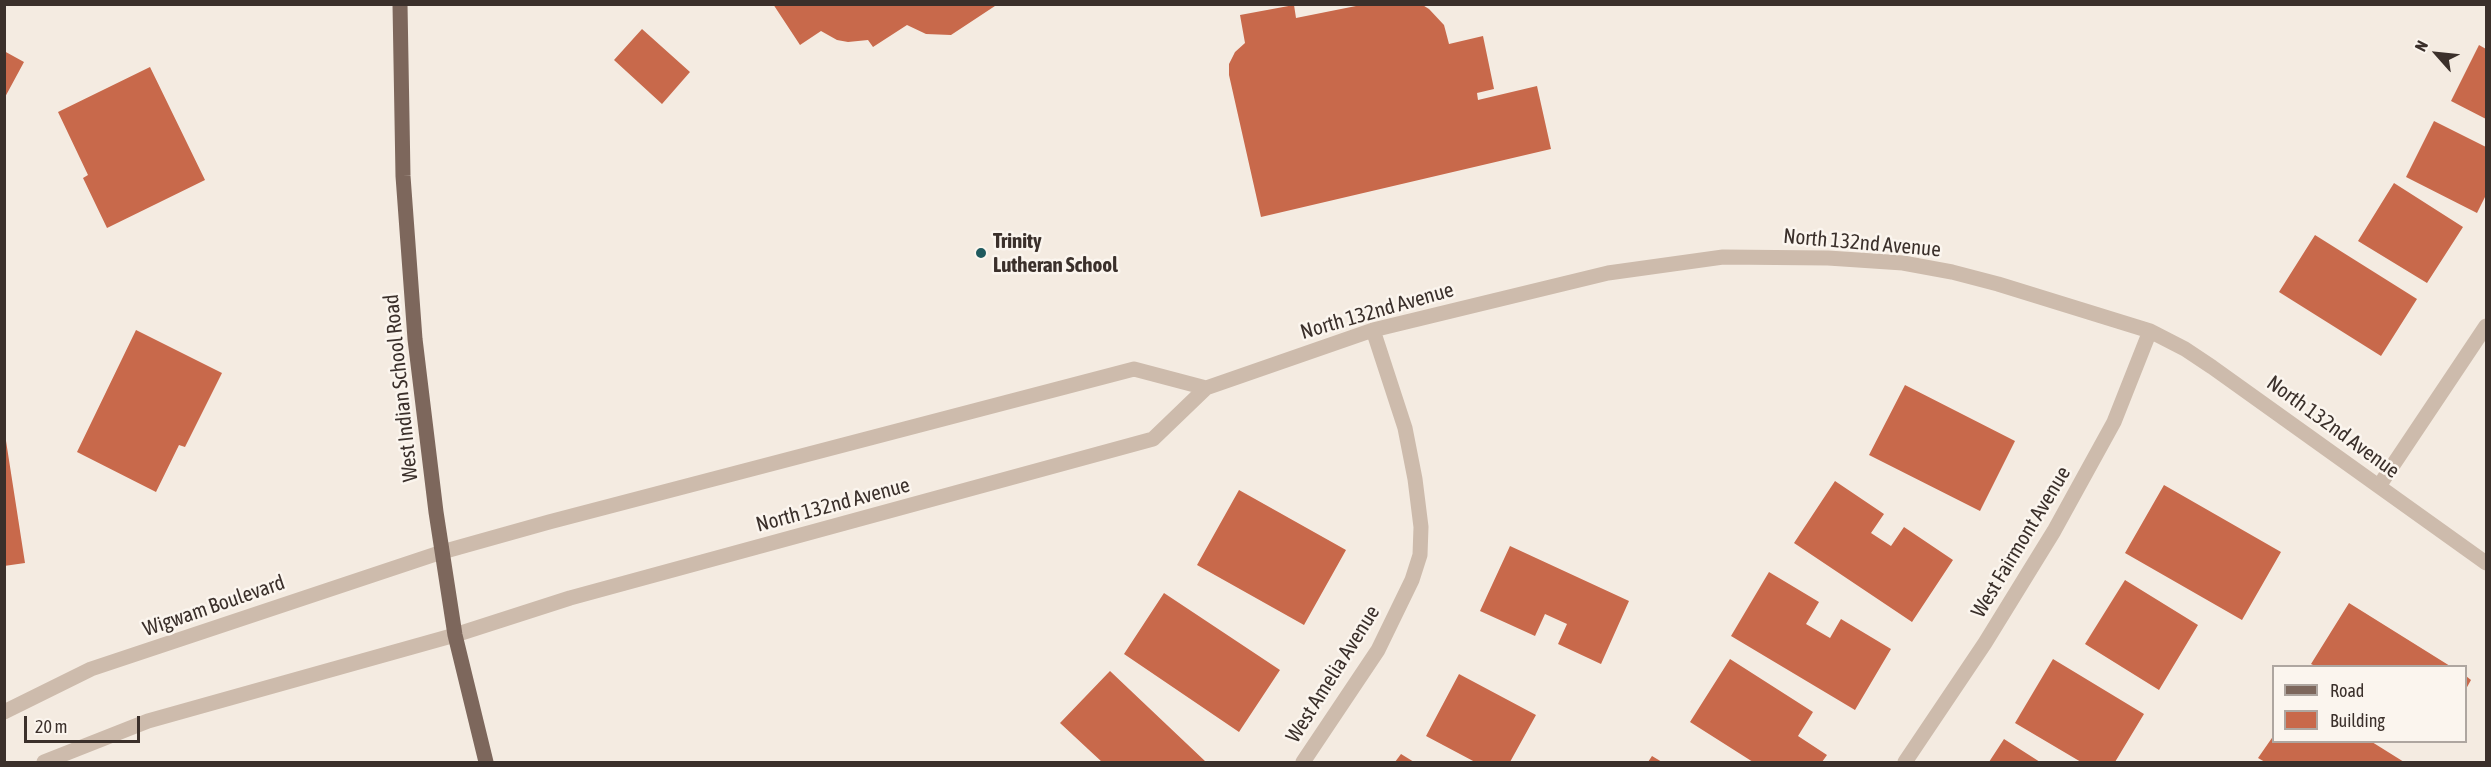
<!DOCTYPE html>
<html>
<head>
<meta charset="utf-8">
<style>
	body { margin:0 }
	#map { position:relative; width:2491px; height:767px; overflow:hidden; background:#f4ebe1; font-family:"Asap Condensed",sans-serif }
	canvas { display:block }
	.frame { position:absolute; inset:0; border:6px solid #3b302b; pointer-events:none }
	.legend { position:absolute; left:2272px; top:665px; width:195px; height:78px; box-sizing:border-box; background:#fbf5ee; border:2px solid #aea6a0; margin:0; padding:8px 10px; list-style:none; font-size:18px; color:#3b302b }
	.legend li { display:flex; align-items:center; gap:12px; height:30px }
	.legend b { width:30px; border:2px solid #aea6a0 }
	.north { position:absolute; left:2407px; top:24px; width:60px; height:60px; -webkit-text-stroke:4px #fbf5ee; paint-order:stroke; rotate:297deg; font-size:16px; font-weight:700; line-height:24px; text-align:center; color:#3b302b }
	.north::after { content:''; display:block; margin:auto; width:21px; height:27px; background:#3b302b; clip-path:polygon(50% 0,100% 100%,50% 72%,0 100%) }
	.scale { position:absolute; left:24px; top:716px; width:116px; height:27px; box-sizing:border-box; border:3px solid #3b302b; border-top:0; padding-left:8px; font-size:18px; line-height:21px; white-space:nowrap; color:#3b302b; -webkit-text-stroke:4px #fbf5ee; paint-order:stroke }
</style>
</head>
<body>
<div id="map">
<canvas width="2491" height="767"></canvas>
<div class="frame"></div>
<ul class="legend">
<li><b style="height:8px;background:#7d675c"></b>Road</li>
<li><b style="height:16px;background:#c8694b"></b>Building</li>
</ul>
<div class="north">N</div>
<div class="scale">20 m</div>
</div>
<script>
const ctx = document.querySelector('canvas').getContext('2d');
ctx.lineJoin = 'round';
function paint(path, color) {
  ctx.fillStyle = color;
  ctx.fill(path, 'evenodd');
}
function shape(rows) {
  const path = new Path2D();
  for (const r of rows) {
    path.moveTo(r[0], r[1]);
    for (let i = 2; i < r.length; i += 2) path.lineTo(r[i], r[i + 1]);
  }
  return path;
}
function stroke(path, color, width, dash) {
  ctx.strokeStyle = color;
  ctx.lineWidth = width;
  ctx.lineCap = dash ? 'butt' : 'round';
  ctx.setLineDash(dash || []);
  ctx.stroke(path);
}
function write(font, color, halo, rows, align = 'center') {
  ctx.font = font + ' "Asap Condensed",sans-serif';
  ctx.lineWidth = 5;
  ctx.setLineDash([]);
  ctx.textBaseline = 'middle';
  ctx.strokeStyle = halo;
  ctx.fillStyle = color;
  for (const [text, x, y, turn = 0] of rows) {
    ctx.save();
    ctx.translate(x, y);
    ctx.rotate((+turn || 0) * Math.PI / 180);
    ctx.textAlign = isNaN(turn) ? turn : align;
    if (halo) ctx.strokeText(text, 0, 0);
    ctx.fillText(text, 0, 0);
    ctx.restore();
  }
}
paint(shape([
	[773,4,998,4,951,35,926,34,907,25,873,47,868,40,848,42,837,40,821,31,800,45],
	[1366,4,1421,4,1429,9,1444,25,1449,44,1483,36,1494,89,1477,93,1478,100,1537,86,1551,149,1261,217,1229,75,1229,64,1235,52,1245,43,1240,15,1294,5,1296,18],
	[642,29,690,72,662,104,614,60],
	[2479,45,2486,49,2486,119,2451,101],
	[4,51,24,62,4,99],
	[150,67,205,180,107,228,83,178,88,175,58,112],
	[2434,121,2486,147,2486,195,2477,213,2406,177],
	[2394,183,2463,227,2427,283,2358,241],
	[2315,235,2417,299,2381,356,2279,292],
	[136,330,222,373,185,447,179,445,156,492,77,452],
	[1905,385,2015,441,1980,511,1869,455],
	[4,428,25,563,4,566],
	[1835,481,1884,514,1871,533,1891,546,1904,527,1953,560,1912,622,1794,543],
	[2164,485,2281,552,2242,620,2125,553],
	[1239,490,1346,550,1304,625,1197,565],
	[1510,546,1629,601,1601,664,1558,644,1567,624,1545,614,1535,636,1480,611],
	[1769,572,1819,602,1806,624,1830,638,1841,619,1891,649,1855,710,1731,636],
	[2125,580,2198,625,2159,690,2085,644],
	[1164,593,1280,670,1239,732,1124,654],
	[2349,603,2450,666,2315,666,2311,664],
	[1730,659,1813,712,1798,736,1827,755,1822,762,1753,762,1690,722],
	[2053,659,2144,714,2115,762,2081,762,2015,723],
	[1110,671,1206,762,1102,762,1060,723],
	[1459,674,1536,715,1510,762,1475,762,1426,736],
	[2466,676,2471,680,2466,689],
	[2274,735,2274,742,2372,742,2404,762,2265,762,2258,758],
	[2004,739,2040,762,1989,762],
	[1401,754,1414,762,1395,762],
	[1652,756,1662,762,1648,762]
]), '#c8694b');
stroke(shape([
	[2379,486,2486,326],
	[4,712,91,669,442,552,549,522,1134,369,1206,388],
	[44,762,148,721,455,635,570,598,1153,439,1206,388,1373,330,1608,273,1723,257,1828,258,1903,263,1952,272,1998,284,2150,331,2185,349,2212,367,2486,563],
	[1303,762,1378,650,1412,580,1420,555,1421,527,1415,479,1405,428,1373,330],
	[1905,762,1985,643,2054,531,2114,422,2150,331]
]), '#cdbbac', 15);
stroke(shape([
	[400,4,403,176,415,339,436,512,455,635,486,762]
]), '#7d675c', 15);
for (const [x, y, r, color] of [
	[981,253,6,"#1f5a5e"]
]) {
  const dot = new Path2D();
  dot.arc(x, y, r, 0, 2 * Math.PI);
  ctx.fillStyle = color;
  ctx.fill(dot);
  stroke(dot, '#fbf5ee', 2);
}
write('bold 21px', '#3b302b', '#fbf5ee', [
	["Trinity",993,241],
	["Lutheran School",993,265]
], 'left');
write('21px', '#3b302b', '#fbf5ee', [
	["North 132nd Avenue",1862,243,5],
	["North 132nd Avenue",1377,311,-16],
	["West Indian School Road",401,388,-96],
	["North 132nd Avenue",2333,427,36],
	["North 132nd Avenue",833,505,-15],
	["West Fairmont Avenue",2021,542,-59],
	["Wigwam Boulevard",214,606,-19],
	["West Amelia Avenue",1333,674,-58]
]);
</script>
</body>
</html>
